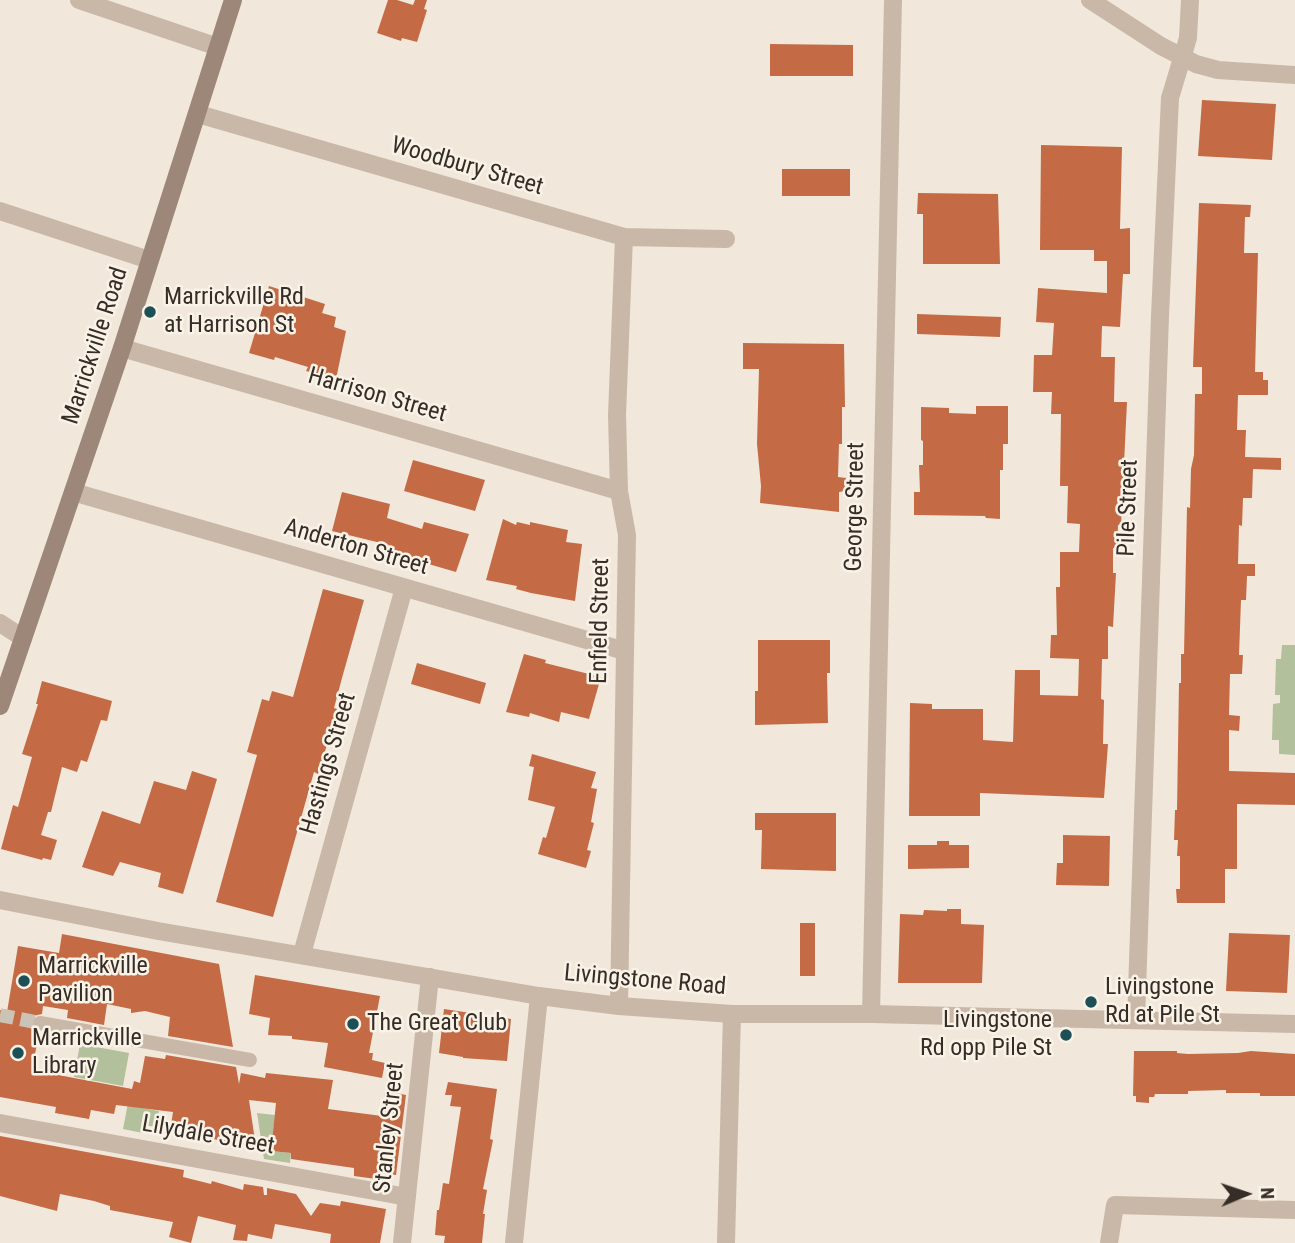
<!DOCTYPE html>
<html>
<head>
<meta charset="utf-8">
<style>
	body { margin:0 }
	#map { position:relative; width:1295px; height:1243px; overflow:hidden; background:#f1e8db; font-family:"Roboto Condensed",sans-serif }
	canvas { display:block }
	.north { position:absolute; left:1211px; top:1159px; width:70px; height:70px; -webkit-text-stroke:5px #f9f2e7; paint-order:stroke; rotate:88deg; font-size:19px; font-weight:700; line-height:28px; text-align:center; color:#362d27 }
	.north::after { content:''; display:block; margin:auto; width:24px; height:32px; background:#362d27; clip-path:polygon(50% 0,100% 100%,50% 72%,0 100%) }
</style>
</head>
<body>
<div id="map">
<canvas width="1295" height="1243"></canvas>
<div class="north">N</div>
</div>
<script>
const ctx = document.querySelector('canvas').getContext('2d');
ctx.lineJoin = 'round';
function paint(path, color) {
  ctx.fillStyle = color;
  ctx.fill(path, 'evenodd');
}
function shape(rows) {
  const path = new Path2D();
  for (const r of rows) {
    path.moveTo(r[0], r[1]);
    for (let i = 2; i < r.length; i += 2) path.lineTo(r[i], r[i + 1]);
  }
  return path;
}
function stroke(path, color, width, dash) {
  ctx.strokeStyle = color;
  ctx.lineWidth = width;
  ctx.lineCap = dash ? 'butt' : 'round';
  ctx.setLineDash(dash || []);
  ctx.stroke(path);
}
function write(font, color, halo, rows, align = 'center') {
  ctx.font = font + ' "Roboto Condensed",sans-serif';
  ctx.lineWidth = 5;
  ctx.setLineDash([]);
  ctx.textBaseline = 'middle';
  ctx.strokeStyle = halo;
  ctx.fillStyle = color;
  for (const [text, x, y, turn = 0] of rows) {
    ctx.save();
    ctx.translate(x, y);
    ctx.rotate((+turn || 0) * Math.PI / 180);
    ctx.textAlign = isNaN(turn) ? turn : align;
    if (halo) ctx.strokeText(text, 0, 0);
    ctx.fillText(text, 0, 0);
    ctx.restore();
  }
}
paint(shape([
	[1282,645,1295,645,1295,755,1279,754,1279,740,1272,740,1273,704,1280,703,1280,695,1275,695,1276,659,1281,659],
	[80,1044,129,1053,123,1086,74,1077],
	[129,1098,137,1107,159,1111,156,1127,144,1125,143,1133,123,1129],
	[257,1113,275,1115,271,1151,291,1153,290,1163,264,1159]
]), '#b2c09b');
paint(shape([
	[388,0,397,0,413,5,415,0,427,0,424,9,427,10,417,42,402,38,401,41,377,33],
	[770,44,853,45,853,76,770,76],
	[1202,100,1276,104,1272,160,1198,156],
	[1041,145,1122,147,1120,229,1130,228,1130,274,1123,274,1120,327,1102,326,1101,357,1115,357,1114,402,1127,402,1121,525,1118,525,1117,548,1113,548,1113,573,1116,573,1113,627,1108,626,1108,659,1102,659,1101,699,1104,700,1103,744,1108,744,1104,798,980,793,980,816,909,816,910,703,932,704,932,709,983,709,983,740,1013,742,1015,670,1040,670,1040,695,1078,696,1079,659,1050,658,1051,635,1057,635,1056,587,1060,587,1060,552,1079,552,1080,524,1067,523,1068,486,1060,486,1061,414,1051,414,1052,392,1033,392,1034,355,1052,355,1054,323,1036,322,1038,288,1107,293,1107,261,1094,261,1094,250,1040,250],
	[782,169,850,169,850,196,782,196],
	[918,193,998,194,1000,264,923,264,923,214,917,214],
	[1199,203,1251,205,1250,217,1245,217,1244,253,1258,253,1255,372,1263,372,1263,380,1268,380,1268,395,1238,395,1237,430,1246,430,1245,457,1281,458,1281,470,1253,469,1252,498,1243,498,1242,526,1239,525,1238,564,1255,564,1255,576,1247,576,1246,600,1241,600,1239,655,1243,655,1242,674,1230,674,1229,715,1240,716,1239,731,1229,730,1229,771,1295,773,1295,805,1237,804,1237,869,1225,869,1225,903,1177,903,1176,889,1180,889,1180,856,1177,856,1178,840,1174,840,1175,810,1177,810,1179,683,1181,683,1181,654,1184,654,1187,507,1190,508,1191,469,1194,455,1195,394,1202,394,1202,367,1193,367],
	[269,286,325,304,322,313,336,317,334,327,346,331,336,379,306,371,308,367,275,357,274,360,249,353],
	[917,314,1001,317,1000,337,917,334],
	[743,343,844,344,845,407,842,407,842,444,839,444,838,477,846,478,845,491,839,492,839,512,760,503,761,486,757,444,759,369,743,369],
	[976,406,1008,406,1008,444,1003,444,1003,470,1000,470,1000,519,986,518,985,516,914,515,914,492,920,492,919,465,923,465,923,441,921,440,921,407,949,408,949,413,976,414],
	[413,460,485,480,475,511,404,491],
	[342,492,390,504,387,518,422,529,424,522,469,534,456,572,387,552,389,545,332,531],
	[503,519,516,525,517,522,530,525,530,522,568,530,566,542,582,544,575,601,531,593,516,589,517,586,486,580],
	[323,589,364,600,342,678,334,708,337,709,326,748,318,774,314,772,273,917,216,902,257,755,247,752,262,699,269,701,272,691,293,697],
	[758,640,830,640,830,673,827,673,828,723,755,725,755,691,758,691],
	[524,654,546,660,545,663,601,677,589,719,561,712,559,722,530,713,529,717,506,712],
	[417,663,486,683,480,704,411,684],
	[42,681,112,701,107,721,101,720,87,762,81,760,77,772,62,767,51,812,48,812,41,835,57,840,51,860,43,858,42,860,1,849,13,805,18,807,32,757,22,754,38,704,36,704],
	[532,754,596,772,591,788,597,789,591,822,594,823,587,850,591,851,586,868,538,854,543,837,546,838,555,807,528,800,534,767,529,766],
	[192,771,217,779,183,894,158,887,161,873,120,862,113,876,82,867,102,811,140,824,154,781,186,790],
	[755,813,836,813,836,871,761,869,762,830,755,830],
	[1063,835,1110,836,1109,886,1056,885,1057,863,1063,863],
	[937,841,949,841,949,845,969,845,969,868,908,869,908,845,937,845],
	[947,909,961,909,961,924,984,925,982,983,898,983,900,914,923,915,924,910,947,911],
	[800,923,815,923,815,976,800,976],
	[1229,933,1290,935,1287,993,1226,991],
	[62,934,219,964,233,1047,168,1036,170,1017,145,1011,131,1013,131,1009,107,1004,104,1025,67,1018,68,1010,43,1006,42,1014,33,1016,30,1022,33,1030,39,1033,32,1070,132,1089,134,1081,140,1083,145,1056,165,1059,166,1055,236,1067,239,1084,241,1073,265,1078,266,1073,333,1080,328,1109,382,1116,385,1091,406,1095,396,1175,376,1174,376,1179,354,1176,354,1168,291,1159,291,1153,271,1151,276,1103,249,1100,256,1147,170,1131,173,1112,116,1105,114,1114,91,1110,89,1119,55,1113,56,1107,0,1097,0,1010,7,1012,18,946,59,953],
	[255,975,380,996,369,1053,373,1053,372,1060,385,1063,382,1078,324,1067,328,1043,292,1039,292,1036,268,1035,270,1018,249,1014],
	[444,1009,511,1019,507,1061,463,1058,463,1057,439,1053],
	[1134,1051,1177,1051,1177,1053,1188,1054,1238,1053,1251,1051,1295,1054,1295,1096,1260,1096,1260,1093,1226,1093,1226,1090,1188,1091,1188,1094,1155,1094,1154,1097,1149,1097,1149,1103,1136,1102,1136,1096,1133,1096],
	[448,1082,497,1089,490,1139,493,1140,483,1189,487,1190,483,1214,485,1214,482,1243,444,1243,445,1236,435,1235,437,1210,439,1210,443,1183,449,1184,461,1107,450,1106,452,1095,445,1095],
	[0,1136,184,1170,183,1177,211,1184,212,1181,243,1190,244,1184,263,1187,264,1195,267,1195,267,1188,296,1194,311,1216,320,1203,340,1206,341,1201,386,1209,380,1243,330,1243,331,1234,275,1224,272,1239,248,1234,247,1241,233,1240,236,1225,198,1216,191,1243,169,1237,173,1222,110,1210,110,1206,94,1201,60,1194,57,1211,0,1196]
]), '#c46b45');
stroke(shape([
	[0,1015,40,1023]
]), '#ccc3b7', 14, [14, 7]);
stroke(shape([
	[40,1023,250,1060]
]), '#c9b8a7', 14);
stroke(shape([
	[79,0,218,47],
	[198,114,624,237,726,239],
	[0,211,149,260],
	[122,348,619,491],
	[73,492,625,651],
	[0,623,23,638],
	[302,954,404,588],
	[619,1006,627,535,619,491,617,415,624,237],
	[871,1014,893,0],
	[1136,1020,1160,316,1170,98,1188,38,1190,0],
	[0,1123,407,1197],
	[402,1243,430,977],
	[514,1243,539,996],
	[726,1243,732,1014],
	[1109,1243,1115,1205,1295,1210]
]), '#c9b8a7', 18);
stroke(shape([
	[1090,0,1161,46,1196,64,1218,70,1295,75],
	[0,900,158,931,539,996,619,1006,732,1014,871,1014,1295,1024]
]), '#c9b8a7', 18);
stroke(shape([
	[0,706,122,348,233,0]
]), '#9d8778', 18);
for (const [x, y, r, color] of [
	[150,312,7,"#1d5056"],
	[24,981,7,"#1d5056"],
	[1091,1002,7,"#1d5056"],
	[353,1024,7,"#1d5056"],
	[1066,1035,7,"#1d5056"],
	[18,1053,7,"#1d5056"]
]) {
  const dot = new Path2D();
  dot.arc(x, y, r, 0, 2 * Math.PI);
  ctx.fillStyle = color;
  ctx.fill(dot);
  stroke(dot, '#f9f2e7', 2.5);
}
write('24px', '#362d27', '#f9f2e7', [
	["Woodbury Street",467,167,16],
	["Marrickville Road",96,346,-72],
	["Harrison Street",377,396,16],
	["George Street",856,507,-89],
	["Pile Street",1129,508,-88],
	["Anderton Street",356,548,16],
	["Enfield Street",601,621,-89],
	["Hastings Street",329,764,-74],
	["Livingstone Road",645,981,5],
	["Stanley Street",390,1128,-84],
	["Lilydale Street",208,1136,10]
]);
write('24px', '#362d27', '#f9f2e7', [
	["Marrickville Rd",164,298],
	["at Harrison St",164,326],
	["Marrickville",38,967],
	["Pavilion",38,995],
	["Livingstone",1105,988],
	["Rd at Pile St",1105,1016],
	["Livingstone",1052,1021,"right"],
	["Rd opp Pile St",1052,1049,"right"],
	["The Great Club",367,1024],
	["Marrickville",32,1039],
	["Library",32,1067]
], 'left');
</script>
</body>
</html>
